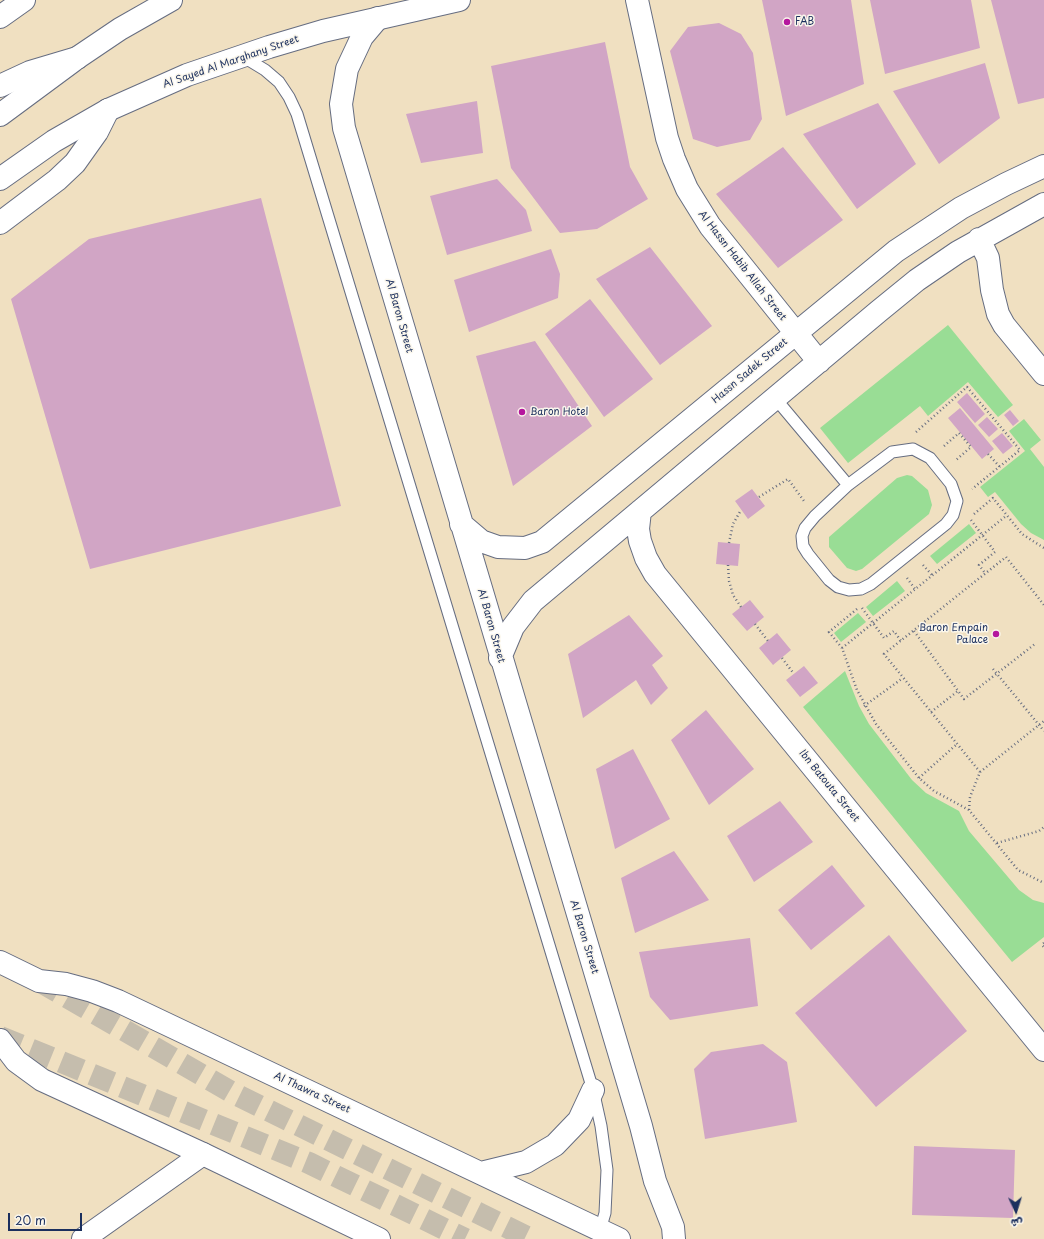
<!DOCTYPE html>
<html>
<head>
<meta charset="utf-8">
<style>
	body { margin:0 }
	#map { position:relative; width:1044px; height:1239px; overflow:hidden; background:#f0e0c1; font-family:"Playpen Sans","Playpen Sans Arabic",sans-serif }
	canvas { display:block }
	.north { position:absolute; left:996px; top:1191px; width:40px; height:40px; -webkit-text-stroke:3px #fbf7ec; paint-order:stroke; rotate:176deg; font-size:11px; font-weight:700; line-height:16px; text-align:center; color:#1b2f5e }
	.north::after { content:''; display:block; margin:auto; width:14px; height:18px; background:#1b2f5e; clip-path:polygon(50% 0,100% 100%,50% 72%,0 100%) }
	.scale { position:absolute; left:8px; top:1213px; width:74px; height:18px; box-sizing:border-box; border:2px solid #1b2f5e; border-top:0; padding-left:5px; font-size:12px; line-height:14px; white-space:nowrap; color:#1b2f5e; -webkit-text-stroke:3px #fbf7ec; paint-order:stroke }
</style>
</head>
<body>
<div id="map">
<canvas width="1044" height="1239"></canvas>
<div class="north">ش</div>
<div class="scale">20 m</div>
</div>
<script>
const ctx = document.querySelector('canvas').getContext('2d');
ctx.lineJoin = 'round';
function paint(path, color) {
  ctx.fillStyle = color;
  ctx.fill(path, 'evenodd');
}
function shape(rows) {
  const path = new Path2D();
  for (const r of rows) {
    path.moveTo(r[0], r[1]);
    for (let i = 2; i < r.length; i += 2) path.lineTo(r[i], r[i + 1]);
  }
  return path;
}
function stroke(path, color, width, dash) {
  ctx.strokeStyle = color;
  ctx.lineWidth = width;
  ctx.lineCap = dash ? 'butt' : 'round';
  ctx.setLineDash(dash || []);
  ctx.stroke(path);
}
function write(font, color, halo, rows, align = 'center') {
  ctx.font = font + ' "Playpen Sans",sans-serif';
  ctx.lineWidth = 3;
  ctx.setLineDash([]);
  ctx.textBaseline = 'middle';
  ctx.strokeStyle = halo;
  ctx.fillStyle = color;
  for (const [text, x, y, turn = 0] of rows) {
    ctx.save();
    ctx.translate(x, y);
    ctx.rotate((+turn || 0) * Math.PI / 180);
    ctx.textAlign = isNaN(turn) ? turn : align;
    if (halo) ctx.strokeText(text, 0, 0);
    ctx.fillText(text, 0, 0);
    ctx.restore();
  }
}
paint(shape([
	[948,325,1013,405,998,417,968,382,928,416,920,406,848,463,820,428],
	[1024,419,1041,440,1030,449,1044,467,1044,540,1031,533,1021,524,995,492,988,497,980,487,1025,451,1009,431],
	[907,475,912,476,928,490,932,505,929,514,862,569,856,571,847,568,829,547,829,537,897,478],
	[969,524,976,533,937,564,930,556],
	[897,581,905,591,873,616,866,607],
	[858,613,866,622,841,642,834,633],
	[845,671,859,706,869,724,912,780,926,793,959,811,969,831,1019,890,1033,900,1044,903,1044,937,1012,962,803,707]
]), '#99dd95');
paint(shape([
	[762,0,851,0,864,84,786,116],
	[870,0,971,0,980,48,885,74],
	[991,0,1044,0,1044,98,1018,104],
	[719,23,741,34,753,53,762,119,750,140,717,147,693,139,670,51,688,27],
	[605,42,630,167,648,199,597,229,560,233,511,168,491,66],
	[985,63,1000,118,939,164,893,91],
	[477,101,483,153,421,163,406,114],
	[878,103,916,164,857,209,803,134],
	[783,147,843,220,778,268,716,194],
	[497,179,526,210,532,231,447,255,430,196],
	[261,198,341,506,90,569,11,299,89,239],
	[650,247,712,326,660,365,596,279],
	[551,249,560,274,558,298,469,332,454,280],
	[590,299,653,379,604,417,545,334],
	[535,341,592,426,513,486,476,356],
	[967,393,985,414,975,423,957,402],
	[960,408,994,449,982,459,948,418],
	[1010,410,1019,421,1013,426,1004,415],
	[987,417,998,429,989,437,978,425],
	[1002,433,1013,446,1003,454,992,441],
	[752,489,765,506,748,519,735,501],
	[718,542,740,544,738,566,716,564],
	[750,600,764,617,747,631,732,614],
	[629,615,663,656,652,665,668,688,651,705,636,680,583,718,568,654],
	[777,633,791,650,773,665,759,648],
	[804,666,818,683,800,697,786,680],
	[706,710,754,769,709,805,671,740],
	[633,749,670,819,615,849,596,769],
	[780,801,813,842,754,882,727,836],
	[674,851,709,900,635,933,621,878],
	[832,865,865,906,811,950,778,910],
	[889,935,967,1031,876,1107,795,1013],
	[750,938,758,1006,670,1020,650,997,639,952],
	[763,1044,787,1062,797,1122,705,1139,694,1069,711,1052],
	[914,1146,1015,1150,1013,1218,912,1215]
]), '#d1a5c5');
stroke(shape([
	[39,981,233,1093,531,1239],
	[0,1037,309,1163,465,1239]
]), '#c5bdad', 22, [22, 11]);
const service = shape([
	[242,56,265,70,279,82,289,97,297,114,593,1090,601,1126,607,1170,605,1213,600,1230],
	[775,398,848,485],
	[913,449,930,458,951,484,957,501,953,515,946,524,871,584,861,589,849,590,838,587,829,580,808,554,803,546,802,536,805,528,815,516,848,485,892,452,913,449]
]);
const minor = shape([
	[637,0,667,138,674,159,687,189,710,226,819,362],
	[0,17,24,0],
	[378,18,362,37,347,69,341,104,344,128,641,1126,655,1181,673,1227,674,1239],
	[979,239,988,258,992,290,998,314,1004,325,1044,374],
	[640,511,638,529,640,541,646,558,655,574,1044,1050],
	[461,524,481,541,498,547,525,548,542,542,896,251,961,208,1006,184,1044,166],
	[500,658,513,627,533,601,879,311,917,280,958,252,1044,204],
	[83,1239,203,1154]
]);
const secondary = shape([
	[0,115,73,61],
	[0,179,54,141,108,110]
]);
const primary = shape([
	[77,58,120,29,171,0],
	[108,110,187,75,269,47,323,31,459,0]
]);
const trunk = shape([
	[0,86,30,72,77,58],
	[0,223,57,180,75,163,97,132,108,110],
	[0,962,39,981,66,984,92,991,118,1001,619,1239],
	[0,1040,16,1061,42,1080,203,1154,379,1239],
	[481,1173,526,1162,555,1145,579,1120,593,1090]
]);
stroke(service, '#666d81', 13);
stroke(minor, '#666d81', 24);
stroke(secondary, '#666d81', 24);
stroke(primary, '#666d81', 24);
stroke(trunk, '#666d81', 24);
stroke(shape([
	[916,432,967,387,1020,450,972,489],
	[944,446,959,433,971,447,956,460],
	[988,454,1000,467],
	[759,497,788,479,804,501],
	[974,514,993,498,1022,534,1044,548],
	[971,520,995,552,979,565,985,573],
	[729,543,733,524,741,510],
	[728,565,729,581,733,595,741,607],
	[923,565,932,575],
	[907,578,915,589],
	[862,608,884,638,894,631,901,641],
	[857,609,829,632,842,648,857,690,876,724,919,778,934,791,969,810,1018,870,1044,883],
	[755,624,768,641],
	[914,631,964,699,1035,644],
	[842,648,1006,516],
	[782,658,794,674],
	[993,669,1044,731],
	[864,706,903,678],
	[931,712,958,691],
	[980,772,884,654,1006,557,1044,605],
	[919,778,957,744],
	[969,810,970,797,980,772,1044,721],
	[997,843,1039,831,1044,827],
	[1044,943,1042,945,1044,947]
]), '#666d81', 2.5, [1, 3]);
stroke(service, '#fff', 11);
stroke(minor, '#fff', 22);
stroke(secondary, '#fff', 22);
stroke(primary, '#fff', 22);
stroke(trunk, '#fff', 22);
for (const [x, y, r, color] of [
	[787,22,4,"#b5179e"],
	[522,412,4,"#b5179e"],
	[996,634,4,"#b5179e"]
]) {
  const dot = new Path2D();
  dot.arc(x, y, r, 0, 2 * Math.PI);
  ctx.fillStyle = color;
  ctx.fill(dot);
  stroke(dot, '#fbf7ec', 1.5);
}
write('10px', '#1b2f5e', '#fbf7ec', [
	["FAB",795,22],
	["Baron Hotel",530,412],
	["Baron Empain",988,628,"right"],
	["Palace",988,640,"right"]
], 'left');
write('10px', '#1b2f5e', '#fbf7ec', [
	["Al Sayed Al Marghany Street",231,62,-19],
	["Al Hassn Habib Allah Street",742,266,52],
	["Al Baron Street",399,316,74],
	["Hassn Sadek Street",750,371,-40],
	["Al Baron Street",491,626,74],
	["Ibn Batouta Street",829,786,51],
	["Al Baron Street",584,937,73],
	["Al Thawra Street",312,1093,25]
]);
</script>
</body>
</html>
